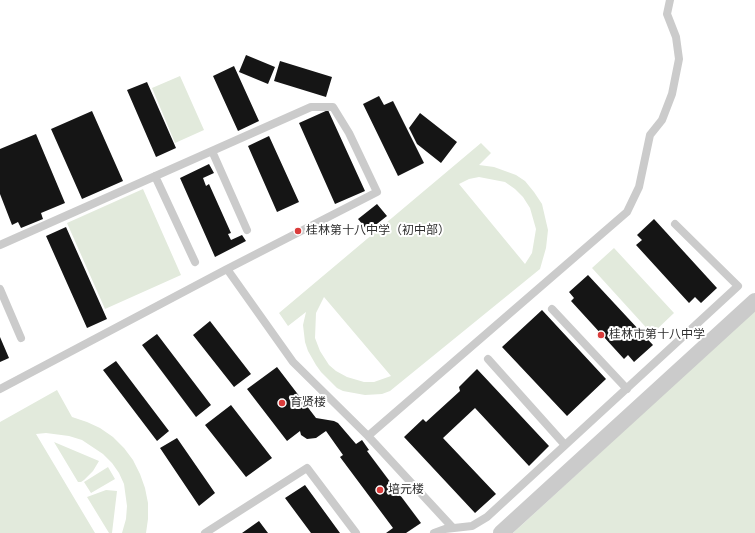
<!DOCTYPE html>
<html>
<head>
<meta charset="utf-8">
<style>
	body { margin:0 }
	canvas { display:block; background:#fff }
</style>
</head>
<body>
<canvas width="755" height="533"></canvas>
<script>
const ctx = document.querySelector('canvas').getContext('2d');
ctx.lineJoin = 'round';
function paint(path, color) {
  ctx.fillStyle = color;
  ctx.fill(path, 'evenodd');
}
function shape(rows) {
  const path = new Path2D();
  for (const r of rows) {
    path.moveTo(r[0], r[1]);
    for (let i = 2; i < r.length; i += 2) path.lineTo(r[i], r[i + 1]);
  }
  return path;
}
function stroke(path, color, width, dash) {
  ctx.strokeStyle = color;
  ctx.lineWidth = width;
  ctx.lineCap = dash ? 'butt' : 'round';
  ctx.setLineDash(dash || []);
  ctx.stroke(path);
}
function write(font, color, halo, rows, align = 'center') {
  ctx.font = font + ' Karla,"Noto Sans SC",sans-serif';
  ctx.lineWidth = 4;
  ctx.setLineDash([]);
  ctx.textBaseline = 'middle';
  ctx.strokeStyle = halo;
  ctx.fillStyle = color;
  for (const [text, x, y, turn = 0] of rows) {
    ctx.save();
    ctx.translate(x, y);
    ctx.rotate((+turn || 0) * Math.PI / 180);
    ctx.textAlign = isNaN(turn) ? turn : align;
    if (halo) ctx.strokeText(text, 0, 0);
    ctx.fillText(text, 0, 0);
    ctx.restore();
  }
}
paint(shape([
	[180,76,204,130,175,143,152,88],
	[481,143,491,153,479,165,494,167,516,175,525,181,534,192,542,204,548,230,546,248,540,269,390,391,382,394,365,395,343,391,337,388,321,372,316,365,308,351,305,342,303,325,306,312,288,326,279,313],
	[479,177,505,182,515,189,523,197,530,208,536,229,532,253,525,264,459,184,469,179],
	[324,297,391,376,374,382,364,382,347,377,336,371,329,365,320,351,315,338,316,313],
	[143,189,181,275,105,309,67,223],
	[614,248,674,313,652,334,592,268],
	[755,310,755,533,513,533],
	[57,390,72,417,87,422,100,428,113,437,124,448,133,460,140,474,145,488,148,503,148,519,146,533,122,533,126,519,127,506,124,484,119,473,112,463,103,454,82,440,69,436,46,433,36,434,95,533,0,533,0,422],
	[54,442,99,461,93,471,84,480,81,482,78,482],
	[108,467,115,479,91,493,84,482],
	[106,490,117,491,112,533,109,533,87,497]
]), '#e2eadc');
paint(shape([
	[246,55,275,67,268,84,239,72],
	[280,61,332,77,326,97,274,81],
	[234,66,259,121,238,131,213,76],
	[147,82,176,148,156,157,127,90],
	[379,96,384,105,393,101,424,163,398,176,363,104],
	[328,110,365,191,335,204,299,123],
	[92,111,123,181,82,199,51,129],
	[420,113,457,142,441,163,417,144,409,128],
	[36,134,65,203,41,213,43,219,21,228,18,222,12,225,0,194,0,149],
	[269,136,299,202,277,212,248,146],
	[209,164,214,173,203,178,206,186,209,184,231,233,228,234,231,240,242,235,246,241,215,257,180,178],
	[377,204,387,216,368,231,358,219],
	[654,219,717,288,701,303,695,297,689,303,636,245,642,240,637,235],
	[66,227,107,319,87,328,46,236],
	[588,275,653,345,634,362,628,355,624,359,571,301,574,298,569,292],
	[542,310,606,379,567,416,502,347],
	[210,321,251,374,234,387,193,335],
	[157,334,211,405,196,417,142,345],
	[0,337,9,358,0,362],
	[116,361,169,431,157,441,103,370],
	[277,367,316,418,334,421,338,423,356,444,362,440,369,450,367,451,421,523,406,533,386,533,393,528,340,457,343,455,326,431,316,438,307,439,301,435,300,431,287,441,247,389],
	[477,369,549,446,529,466,475,408,443,438,496,494,475,513,404,437,423,419,426,422,460,391,459,387],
	[231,405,272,458,246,477,205,425],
	[177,438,215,493,199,506,160,448],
	[305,485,340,533,311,533,285,498],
	[259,521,268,533,242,533]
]), '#151515');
stroke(shape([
	[212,151,247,230],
	[155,176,195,262],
	[0,245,311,107,333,107,349,133,377,192,227,269],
	[0,289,21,338],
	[552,309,627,389],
	[488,359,565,445],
	[0,389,227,269,293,362,368,436,453,528],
	[368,436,627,212,639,187,650,135,662,120,672,94,679,59,676,37,667,14,670,0],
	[205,533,307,468,356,533],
	[434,533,445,529,472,526,487,517,738,286,675,224]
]), '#cbcbcb', 8);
stroke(shape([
	[501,533,755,301]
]), '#cbcbcb', 16);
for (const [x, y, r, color] of [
	[298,231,4,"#da3c3b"],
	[601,335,4,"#da3c3b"],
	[282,403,4,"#da3c3b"],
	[380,490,4,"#da3c3b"]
]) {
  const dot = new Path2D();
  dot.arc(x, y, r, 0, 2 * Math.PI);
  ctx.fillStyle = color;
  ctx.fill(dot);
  stroke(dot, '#fff', 1.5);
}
write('12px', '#2e2e2e', '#fff', [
	["桂林第十八中学（初中部）",306,231],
	["桂林市第十八中学",609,335],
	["育贤楼",290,403],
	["培元楼",388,490]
], 'left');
</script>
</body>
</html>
